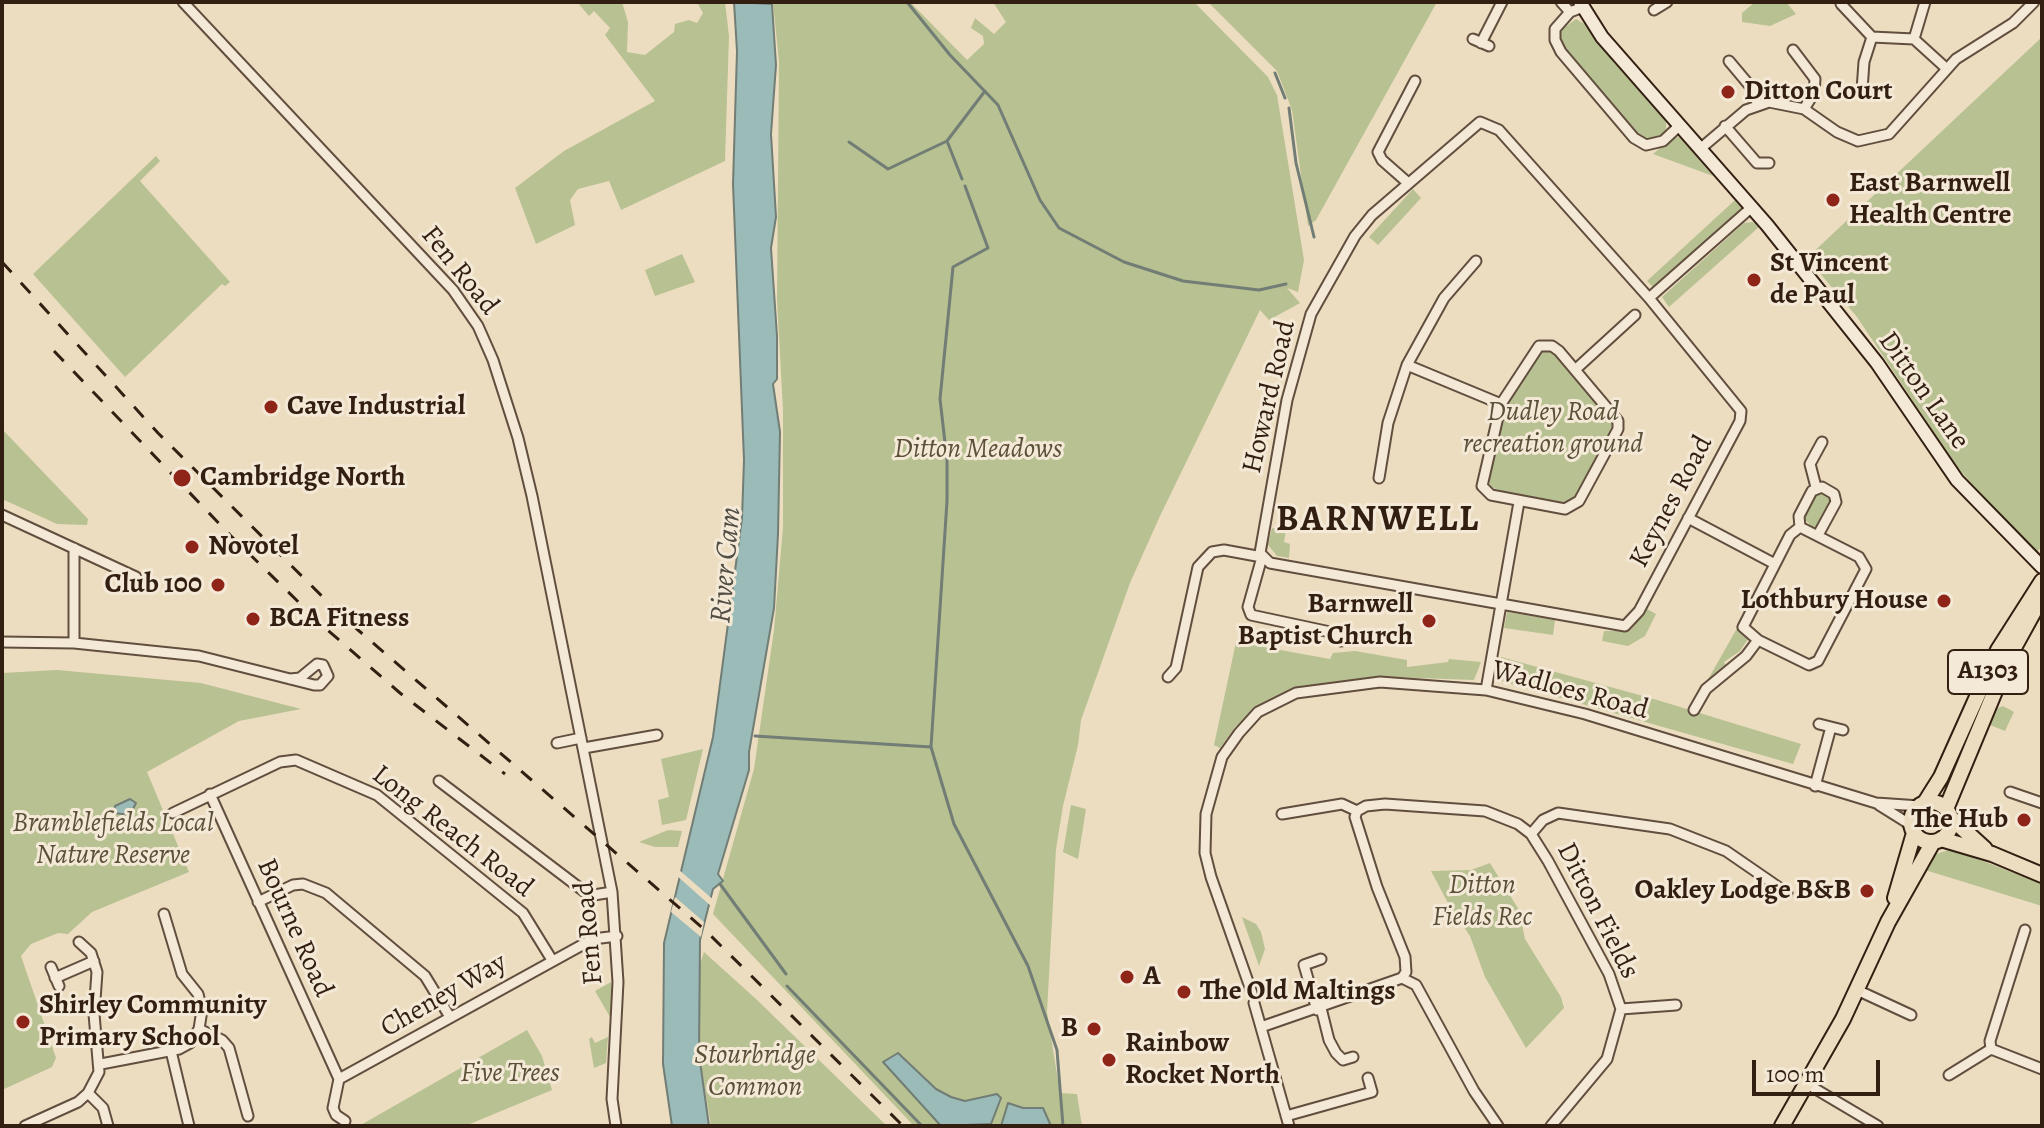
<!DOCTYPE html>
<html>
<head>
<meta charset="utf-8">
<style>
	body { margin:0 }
	#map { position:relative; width:2044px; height:1128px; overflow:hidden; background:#edddc0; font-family:Alegreya,serif }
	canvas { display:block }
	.frame { position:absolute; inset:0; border:4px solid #331f12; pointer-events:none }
	.scale { position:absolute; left:1752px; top:1060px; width:128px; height:36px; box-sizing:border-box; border:4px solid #331f12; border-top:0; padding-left:10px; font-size:24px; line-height:28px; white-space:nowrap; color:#331f12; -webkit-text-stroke:6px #f3e9d6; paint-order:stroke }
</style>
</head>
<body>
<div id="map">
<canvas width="2044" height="1128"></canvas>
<div class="frame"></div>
<div class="scale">100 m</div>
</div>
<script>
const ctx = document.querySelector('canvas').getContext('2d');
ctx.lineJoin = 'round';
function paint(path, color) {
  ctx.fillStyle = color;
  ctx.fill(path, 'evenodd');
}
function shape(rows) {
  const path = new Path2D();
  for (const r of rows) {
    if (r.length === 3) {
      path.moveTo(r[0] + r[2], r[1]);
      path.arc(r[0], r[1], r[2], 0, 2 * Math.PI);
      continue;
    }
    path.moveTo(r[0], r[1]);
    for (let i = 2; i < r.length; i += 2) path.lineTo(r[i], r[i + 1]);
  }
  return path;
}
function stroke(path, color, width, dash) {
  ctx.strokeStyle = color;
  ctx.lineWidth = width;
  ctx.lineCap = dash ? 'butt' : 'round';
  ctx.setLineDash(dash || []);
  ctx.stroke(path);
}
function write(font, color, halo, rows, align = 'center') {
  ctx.font = font + ' Alegreya,serif';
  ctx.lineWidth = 6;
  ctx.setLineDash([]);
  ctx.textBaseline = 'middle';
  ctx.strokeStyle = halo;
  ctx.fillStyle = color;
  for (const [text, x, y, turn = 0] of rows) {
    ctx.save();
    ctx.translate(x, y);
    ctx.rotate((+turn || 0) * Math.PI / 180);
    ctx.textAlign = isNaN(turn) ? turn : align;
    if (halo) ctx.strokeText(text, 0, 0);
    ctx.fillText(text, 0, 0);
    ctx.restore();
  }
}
paint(shape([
	[577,2,622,2,628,22,627,52,645,55,674,32,675,24,689,20,697,23,703,13,697,2,725,2,729,36,725,161,621,210,609,181,578,189,570,200,575,225,536,244,515,188,564,151,655,101,605,35,610,28,594,11,589,16],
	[773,2,910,2,967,60,984,44,983,36,971,28,975,18,994,34,1006,22,993,2,1194,2,1268,77,1277,95,1304,260,1298,292,1287,288,1300,303,1269,320,1260,310,1160,516,1130,583,1081,720,1078,745,1063,806,1056,849,1047,1012,1060,1093,1077,1094,1082,1126,914,1126,713,914,754,769,774,630,783,527,783,410,777,299,779,62],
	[1208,2,1437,2,1316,220,1308,226,1292,110,1277,71],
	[1755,2,1786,2,1796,14,1770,26,1742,22,1742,13],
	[1576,19,1590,27,1614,63,1666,120,1666,129,1660,137,1648,141,1641,139,1559,48,1561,30],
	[2042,37,2042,546,2037,552,1999,516,1955,464,1857,317,1807,258],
	[1679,137,1683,141,1713,176,1653,154,1671,139],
	[156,156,160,161,140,181,230,282,225,286,222,284,125,377,33,274],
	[1413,189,1421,198,1378,245,1369,237],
	[1735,200,1741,208,1740,212,1655,289,1647,281],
	[1753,222,1759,227,1669,307,1662,297,1744,223],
	[682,254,695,282,655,296,645,270],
	[1540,348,1548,349,1557,356,1611,416,1615,425,1573,502,1567,505,1505,493,1491,487,1487,476,1504,407,1530,359],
	[2,429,88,519,87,525,57,524,2,499],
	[1822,491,1834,500,1821,527,1815,529,1803,518,1816,493],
	[1272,528,1286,530,1284,542,1290,544,1289,558,1277,556,1268,545],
	[1647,609,1656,614,1645,636,1628,646,1602,641,1604,631,1630,631],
	[1507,612,1555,620,1553,635,1504,628],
	[1740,623,1743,636,1748,639,1740,651,1724,662,1727,668,1706,683],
	[1236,642,1330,659,1333,653,1355,651,1407,660,1407,667,1448,662,1449,659,1481,662,1474,680,1390,677,1301,686,1257,707,1235,727,1220,748,1214,745],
	[1501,657,1654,699,1801,744,1793,764,1501,681],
	[57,670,201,683,301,709,239,721,147,772,189,872,92,912,68,934,58,933,31,944,21,956,56,1058,52,1067,2,1090,2,673],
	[2003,706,2014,712,2005,731,1990,725,1998,708],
	[703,749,686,820,662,825,658,800,669,797,661,759],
	[1071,805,1086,809,1078,859,1063,852],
	[668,830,682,831,678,847,655,847,639,842],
	[1952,849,2042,884,2042,906,1925,870,1936,854],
	[1490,863,1519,910,1525,939,1561,997,1564,1008,1526,1048,1485,977,1470,936,1448,903,1431,871,1471,870],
	[1242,917,1256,924,1261,932,1265,949,1259,966],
	[704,952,756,999,887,1126,711,1126,699,1054,699,967],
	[611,982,612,990,610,1017,595,991],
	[527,1030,542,1056,552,1090,465,1126,359,1126],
	[592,1037,595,1043,608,1037,606,1063,594,1068,589,1039]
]), '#b8c192');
const water = shape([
	[734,2,772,4,776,65,771,134,776,217,771,248,777,336,777,379,773,384,780,432,778,534,774,608,749,752,749,770,718,874,723,881,713,889,700,940,699,1054,709,1126,672,1126,663,1064,664,943,713,737,742,518,744,460,733,184,737,51,734,2],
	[130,799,136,803,130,815,114,813,115,806,130,799],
	[898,1053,936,1089,951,1097,965,1101,997,1094,1001,1098,991,1124,941,1126,883,1062,898,1053],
	[1008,1103,1023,1108,1043,1108,1051,1126,1001,1126,1008,1103]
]);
paint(water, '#9abbb7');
stroke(water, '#717d75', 2);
paint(shape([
	[678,869,716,902,712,907,676,875],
	[675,897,704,922,701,937,671,912]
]), '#edddc0');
stroke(shape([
	[907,2,950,55,998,105,1040,200,1059,228,1124,262,1183,281,1259,290,1286,284],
	[1275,73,1285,98],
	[1289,108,1296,163,1314,237],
	[849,142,888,169,947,141],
	[962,179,947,141,985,91],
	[965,186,988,248,953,267,940,399,947,460,947,501,931,747,954,824,1028,966,1057,1050,1063,1126],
	[755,736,931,747],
	[720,884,786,974],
	[787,986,922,1126]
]), '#717d75', 3);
const minor = shape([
	[183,2,453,290,478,326,493,360,518,438,532,496,612,892,618,982,612,1099,616,1126],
	[1561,2,1570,12],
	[1841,4,1872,37,1914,39,1947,69],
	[1583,7,1570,12,1555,29,1555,40,1561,52,1634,138,1646,145,1663,141,1678,127],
	[1654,10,1667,2],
	[1473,39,1489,46],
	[1914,39,1925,2],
	[1481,43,1502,2],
	[1793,50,1815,79,1814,93,1804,109],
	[1729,61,1750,86,1758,105],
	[1862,90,1864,62,1872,37],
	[1480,122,1499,130,1649,298,1741,411,1740,421,1639,611,1625,626,1270,563,1260,553,1287,400,1311,314,1355,236,1372,215,1480,122],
	[1725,126,1757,163,1769,163],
	[1700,149,1746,110,1769,102,1804,109,1837,132,1858,141,1889,134,1956,59,2013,23,2034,2],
	[1407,182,1382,160,1378,152,1415,81],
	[1649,298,1752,207],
	[1539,346,1552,346,1559,351,1618,421,1618,429,1579,501,1565,509,1491,495,1482,486,1501,404,1539,346],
	[1407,365,1501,404],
	[1576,369,1635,315],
	[1379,478,1388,423,1407,365,1444,298,1476,261],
	[1816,487,1810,464,1822,442],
	[2,515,136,577],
	[1688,518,1775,564],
	[1800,527,1859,557,1866,569,1818,661,1809,665,1758,640,1743,627,1790,535,1800,527],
	[1800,527,1799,516,1812,491,1822,487,1834,494,1836,502,1818,535],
	[74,548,74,643],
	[2,642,74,643,199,656,314,685,320,685,328,676,323,665,317,664,300,678,290,679],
	[1168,677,1176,668,1198,567,1212,552,1224,550,1262,557,1248,607,1251,615,1335,633,1341,641],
	[1486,690,1519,502],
	[1694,710,1706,689,1746,656,1758,640],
	[1819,724,1843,730],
	[557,743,581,738],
	[584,748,657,735],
	[439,781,585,892,594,895,612,892],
	[1815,786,1831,727],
	[2010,792,2042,803],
	[210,794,339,1079],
	[1879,805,1911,825],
	[173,813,280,762,296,760,377,795,523,913,552,960],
	[1282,814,1342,804,1357,811],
	[1531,834,1543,820,1558,813,1670,829,1726,851,1787,893],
	[258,902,293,885,303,884,326,893,425,976,450,1017],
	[51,967,59,986],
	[55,978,94,961],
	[1402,978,1416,985,1474,1091,1498,1126],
	[1857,990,1911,1015],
	[1252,993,1211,877,1205,853,1206,814,1222,757,1239,733,1258,712,1296,693,1380,682,1486,690,1585,714,1876,803,1920,806],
	[1254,1003,1289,1126],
	[1321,1008,1329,1040,1336,1053,1343,1060,1353,1057],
	[1317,1010,1304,965,1321,959],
	[1261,1027,1402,978,1406,972,1405,957,1377,887,1355,817,1357,811,1366,806,1385,804,1485,811,1518,824,1531,834,1548,861,1609,974,1621,1009,1676,1005],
	[199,1029,222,1040,229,1048,248,1116],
	[1991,1049,1990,1041,2025,930],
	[1991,1049,2042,1069],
	[171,1051,189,1126],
	[101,1064,179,1049,190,1043,199,1029,202,1010,198,994,182,974,164,914],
	[1949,1075,1991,1049],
	[339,1079,593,939,617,936],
	[339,1079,333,1108,336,1115,345,1121],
	[1807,1084,1878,1126],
	[88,1093,103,1108,108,1126],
	[1286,1116,1372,1092,1368,1078],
	[25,1126,78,1102,88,1093,99,1072,94,1014,97,972,91,953,79,942],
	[1551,1126,1607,1059,1621,1009]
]);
const secondary = shape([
	[1580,2,1602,37,1767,225,1877,363,1957,480,2042,567]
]);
const primary = shape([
	[1931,822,20],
	[1924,804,1941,777,1998,650,2042,581],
	[1946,809,2010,655,2042,597],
	[1950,817,1985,849],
	[1941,839,1992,854,2042,875],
	[1895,898,1914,833],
	[1782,1126,1843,1019,1888,922,1933,842]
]);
stroke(minor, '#624e3e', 13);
stroke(secondary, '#331f12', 16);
stroke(primary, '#331f12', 18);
stroke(minor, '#f3e9d6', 9);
stroke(secondary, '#f3e9d6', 12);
stroke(primary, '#edddc0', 14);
stroke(shape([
	[2,262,158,433,343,617,705,930,903,1126],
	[54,351,231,536,323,626,400,693,505,774]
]), '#331f12', 3, [14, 14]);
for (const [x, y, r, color] of [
	[1728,92,8,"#8f2418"],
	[1833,200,8,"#8f2418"],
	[1754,280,8,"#8f2418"],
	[271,407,8,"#8f2418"],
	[182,478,10,"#8f2418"],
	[192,547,8,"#8f2418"],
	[218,585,8,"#8f2418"],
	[1944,601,8,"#8f2418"],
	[253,619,8,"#8f2418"],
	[1429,621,8,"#8f2418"],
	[2024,820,8,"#8f2418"],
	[1867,891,8,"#8f2418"],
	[1127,977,8,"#8f2418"],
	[1184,992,8,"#8f2418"],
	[23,1022,8,"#8f2418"],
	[1094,1029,8,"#8f2418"],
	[1109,1060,8,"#8f2418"]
]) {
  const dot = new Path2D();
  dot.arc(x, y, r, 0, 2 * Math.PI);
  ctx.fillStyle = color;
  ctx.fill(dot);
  stroke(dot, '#f3e9d6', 3);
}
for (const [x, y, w] of [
	[1988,672,80]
]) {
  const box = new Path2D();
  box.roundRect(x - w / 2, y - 22, w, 44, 6);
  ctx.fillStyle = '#f3e9d6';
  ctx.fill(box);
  stroke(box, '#331f12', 2);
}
write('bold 26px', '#331f12', null, [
	["A1303",1988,672]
]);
write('bold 28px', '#331f12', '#f3e9d6', [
	["Ditton Court",1744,92],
	["East Barnwell",1849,184],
	["Health Centre",1849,216],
	["St Vincent",1770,264],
	["de Paul",1770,296],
	["Cave Industrial",287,407],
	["Cambridge North",200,478],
	["Novotel",208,547],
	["Club 100",202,585,"right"],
	["Lothbury House",1928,601,"right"],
	["Barnwell",1413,605,"right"],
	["Baptist Church",1413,637,"right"],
	["BCA Fitness",269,619],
	["The Hub",2008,820,"right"],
	["Oakley Lodge B&B",1851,891,"right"],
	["A",1143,977],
	["The Old Maltings",1200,992],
	["Shirley Community",39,1006],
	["Primary School",39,1038],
	["B",1078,1029,"right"],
	["Rainbow",1125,1044],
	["Rocket North",1125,1076]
], 'left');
write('28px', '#331f12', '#f3e9d6', [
	["Fen Road",459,271,51],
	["Ditton Lane",1923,391,55],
	["Howard Road",1270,397,-77],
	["Keynes Road",1672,502,-62],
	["Wadloes Road",1570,691,15],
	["Long Reach Road",452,832,38],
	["Ditton Fields",1597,911,63],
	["Bourne Road",294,928,66],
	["Fen Road",590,933,-95],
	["Cheney Way",444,996,-30]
]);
write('italic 28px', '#5b5038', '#f3e9d6', [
	["Dudley Road",1553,413],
	["recreation ground",1553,445],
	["Ditton Meadows",978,450],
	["Bramblefields Local",113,824],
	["Nature Reserve",113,856],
	["Ditton",1482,886],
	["Fields Rec",1482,918],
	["Stourbridge",755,1056],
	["Common",755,1088],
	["Five Trees",510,1074]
]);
write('italic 30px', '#524e44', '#f3e9d6', [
	["River Cam",727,565,-85]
]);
ctx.letterSpacing = '2px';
write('bold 36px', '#331f12', '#f3e9d6', [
	["BARNWELL",1378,521]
]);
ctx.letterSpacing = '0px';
</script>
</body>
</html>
